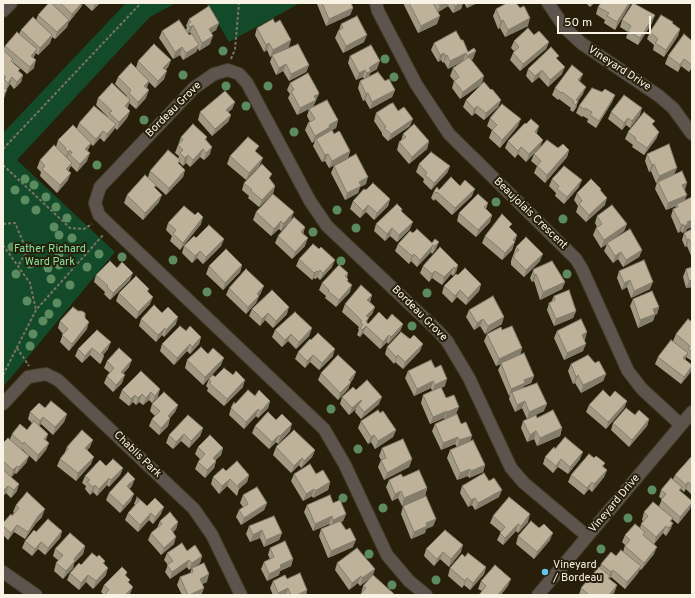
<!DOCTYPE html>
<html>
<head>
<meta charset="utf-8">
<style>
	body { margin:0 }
	#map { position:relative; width:695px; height:598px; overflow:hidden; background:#271f0a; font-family:Overpass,sans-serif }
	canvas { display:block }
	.frame { position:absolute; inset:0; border:4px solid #f9f3e6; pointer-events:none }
	.scale { position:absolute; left:557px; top:16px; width:94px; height:18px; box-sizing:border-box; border:2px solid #f9f3e6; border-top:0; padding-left:5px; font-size:12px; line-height:14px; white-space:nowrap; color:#f9f3e6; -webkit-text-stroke:3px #271f0a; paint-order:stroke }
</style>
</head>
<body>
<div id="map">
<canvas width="695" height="598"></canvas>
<div class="frame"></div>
<div class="scale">50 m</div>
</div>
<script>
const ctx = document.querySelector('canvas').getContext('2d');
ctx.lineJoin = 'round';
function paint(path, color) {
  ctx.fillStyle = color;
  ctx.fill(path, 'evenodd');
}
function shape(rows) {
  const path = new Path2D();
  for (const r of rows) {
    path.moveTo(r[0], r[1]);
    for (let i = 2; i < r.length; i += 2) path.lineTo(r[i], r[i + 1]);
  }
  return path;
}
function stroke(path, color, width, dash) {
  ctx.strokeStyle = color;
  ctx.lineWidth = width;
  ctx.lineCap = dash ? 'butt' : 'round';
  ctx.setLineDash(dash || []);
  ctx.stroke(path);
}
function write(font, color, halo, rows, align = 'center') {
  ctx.font = font + ' Overpass,sans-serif';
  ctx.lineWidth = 4;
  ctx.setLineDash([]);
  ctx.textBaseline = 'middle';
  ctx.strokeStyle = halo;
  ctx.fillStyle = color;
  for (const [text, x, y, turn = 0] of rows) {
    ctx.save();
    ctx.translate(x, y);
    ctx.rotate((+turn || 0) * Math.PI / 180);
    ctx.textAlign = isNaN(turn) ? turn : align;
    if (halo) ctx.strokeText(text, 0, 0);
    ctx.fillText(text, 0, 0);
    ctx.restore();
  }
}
paint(shape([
	[126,3,176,3,150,17,17,160,115,252,3,387,3,133],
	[206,3,300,3,229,42]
]), '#134a29');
const minor = shape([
	[376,3,378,11,416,84,449,134,576,259,582,269,628,371,642,389,681,425],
	[548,3,565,28,581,43,659,96,673,108,692,134],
	[3,11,11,3],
	[3,404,28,377,46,374,58,380,194,509,212,535,241,595],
	[3,572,36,595],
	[426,595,409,581,387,555,345,465,324,429,99,215,95,203,100,187,194,88,214,74,228,70,239,74,247,83,310,201,327,226,437,330,447,341,469,378,511,468,524,483,587,536],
	[538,595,692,412]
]);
stroke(minor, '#443d29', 14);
stroke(shape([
	[231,59,235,49,239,3],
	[3,149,141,3],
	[3,165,70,228,84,229,92,224],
	[3,224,15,223,27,251,18,266],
	[3,245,30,283,36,310],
	[17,348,29,366],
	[3,375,36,310,103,235]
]), '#7b7462', 2, [3, 2]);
stroke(minor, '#5d554d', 12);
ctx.fillStyle = '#5b8b5e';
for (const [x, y] of [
	[223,51],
	[385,59],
	[183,75],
	[394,77],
	[226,86],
	[268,86],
	[246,106],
	[144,120],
	[294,132],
	[97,165],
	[25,179],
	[34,185],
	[15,190],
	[46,197],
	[25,200],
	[496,202],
	[56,207],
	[36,210],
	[337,210],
	[67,218],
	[563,219],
	[54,227],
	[356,228],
	[313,232],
	[59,235],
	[72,238],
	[12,247],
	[59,254],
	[99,254],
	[122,257],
	[173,260],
	[341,261],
	[30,264],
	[59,265],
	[87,267],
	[48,268],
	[16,274],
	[567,274],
	[51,279],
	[70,285],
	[207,292],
	[427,293],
	[27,301],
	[57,303],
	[49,314],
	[43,321],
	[412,326],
	[33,334],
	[30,346],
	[331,409],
	[358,449],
	[652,490],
	[343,498],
	[383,508],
	[628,518],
	[601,549],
	[369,554],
	[436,580],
	[392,585]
]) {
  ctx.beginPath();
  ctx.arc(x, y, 4.5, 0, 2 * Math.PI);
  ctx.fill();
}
paint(shape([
	[49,3,83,3,81,7,69,22,69,21,67,27,55,39,52,37,50,43,38,55,36,53,33,58,34,68,27,74,13,62,19,71,23,75,21,82,14,89,10,84,6,90,4,98,3,99,3,50,5,46,19,34,21,30,36,20,38,15],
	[83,3,100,3,92,11],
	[317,3,351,3,353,8,350,15,326,26,317,4],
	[404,3,463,3,461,9,453,13,448,6,438,12,437,24,418,33,404,5],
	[464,3,477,3,467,8],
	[586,3,594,3,590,7],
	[631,3,615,30,604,23,605,20,596,14,598,7],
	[496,9,528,26,505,37,500,28,498,29,493,16],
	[189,19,219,23,216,30,211,33,210,44,199,51,198,48,196,52,183,60,180,55,173,59,159,38,162,31,186,30,187,27,186,26],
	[190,32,191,34,189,35,188,34],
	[622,20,652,23,638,45,626,38,628,32,620,27],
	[673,22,672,24,680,29,678,36,664,57,653,50,654,45,647,39,650,32],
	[341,24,364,42,343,53,335,38,338,31,339,30],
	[257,28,289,47,279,52,309,65,306,72,289,81,283,71,276,75,270,62,272,56,270,57,267,50,264,52,255,35],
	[534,35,549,42,546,49,520,71,510,60,513,53,514,51,511,48,514,41],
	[461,40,468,52,473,59,471,60,482,84,460,99,452,88,454,81,450,76,453,68,463,61,448,69,444,62,443,63,441,60,438,62,431,50,434,43],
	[692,41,692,68,689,72,681,66,678,72,665,64,668,56],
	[350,56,377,69,370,73,369,77,385,81,395,90,392,97,370,109,365,100,363,101,358,88,360,81,364,79,363,77,356,80,348,63],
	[557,59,562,74,548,87,539,77,532,83,526,76,528,69],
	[171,60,168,67,166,70,164,79,155,88,149,82,146,88,146,98,136,109,129,103,127,109,130,111,127,118,117,130,115,128,113,131,104,142,100,138,93,146,91,144,87,151,87,161,77,172,71,166,68,171,68,180,57,193,40,176,41,172,37,168,40,160,56,147,58,140,77,128,79,123,108,117,96,105,98,98,127,97,127,96,115,84,118,77,136,68,138,61],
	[580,82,583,94,578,101,576,108,573,112,570,110,571,108,559,99,558,100,552,95,555,88],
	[290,83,316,101,315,102,313,107,297,115,288,98,290,94,287,90],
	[491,90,501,100,498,107,484,120,475,113,472,116,463,107,466,100],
	[602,92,615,95,612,102,596,128,587,122,588,119,583,116,582,117,576,113,579,106],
	[235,102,232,109,228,112,231,115,228,122,212,136,198,120,200,112],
	[309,109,338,120,336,128,329,132,334,134,350,151,348,158,329,168,325,161,322,162,313,146,315,141,312,143,305,130,308,123,310,122,307,116],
	[611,112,640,115,630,128,626,125,622,130,608,119],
	[376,113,410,126,388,141,382,135,382,133,374,121],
	[490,118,518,126,500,148,489,138,492,130,487,126],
	[653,126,659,132,656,139,644,155,632,147,633,145,625,139,628,132],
	[403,134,429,141,427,149,409,164,397,150,399,142,401,141],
	[536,134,540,147,526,162,518,154,515,158,505,148,508,141],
	[181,137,207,137,206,140,210,154,204,160,200,157,190,167,186,163,183,166,179,162,178,164,185,170,183,177,166,195,156,186,155,188,159,202,143,220,124,203,127,195,148,177,150,171,178,159,179,156,175,153],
	[558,148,569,150,567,157,545,183,534,173,537,166,531,161,534,154],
	[256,152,260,165,246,180,227,164,230,156],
	[647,154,675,174,685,190,685,200,692,197,692,227,687,229,686,231,682,233,681,231,678,233,671,216,673,209,675,209,676,206,666,210,655,189,657,182,656,183,651,171,649,172,645,161],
	[419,164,450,166,447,173,431,190,423,182,424,179,416,172],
	[334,166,366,184,360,187,358,193,345,200,331,173],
	[270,179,275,186,273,193,259,207,248,198,249,196,242,190,244,183],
	[552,179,579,187,564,204,555,196,556,193,549,186],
	[460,186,472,196,452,215,435,199,434,201,431,198,434,191],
	[601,189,601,191,605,205,586,222,576,212,578,206,574,200,577,193],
	[366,190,390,199,388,206,374,220,366,212,360,218,350,209,353,201],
	[488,203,486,209,492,215,490,222,476,237,457,221,459,213],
	[402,209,401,211,410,229,397,242,390,236,385,241,374,231,376,224],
	[256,212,291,220,281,231,279,229,271,236,253,220],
	[597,216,627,224,624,231,609,242,642,250,639,257,623,267,618,259,613,263,604,251,607,244,601,248,593,235,596,228,597,227,595,223],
	[168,223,201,224,180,250,170,241,172,236,166,230],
	[305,227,303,234,305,246,292,259,275,243,278,236],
	[510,228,517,235,512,250,502,260,482,243,485,236],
	[692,229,692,258,687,246,685,247,682,240,684,233],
	[413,233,432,243,435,239,436,249,432,254,431,252,417,267,411,261,409,264,395,251,398,244],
	[196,238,224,239,221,246,203,264,197,258,192,263,182,253,184,246],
	[516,247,540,261,524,277,511,265,511,261],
	[299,259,332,267,320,280,317,277,316,279,314,278,312,280,296,266],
	[242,265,240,272,223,290,206,274,209,266],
	[458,265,456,272,453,276,451,274,442,285,432,278,429,282,420,273,423,266],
	[686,269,692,287,686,288,683,277],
	[533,271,565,282,562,289,540,300,534,281,532,282,530,278],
	[619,271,650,289,631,298,627,287,622,290,617,278],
	[348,273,347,278,348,279,348,281,350,292,336,307,325,298,326,296,319,290,322,283],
	[96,275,130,280,110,300,104,294,105,292,94,282],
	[458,275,481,284,479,291,466,305,457,297,452,303,442,293,444,286],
	[229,288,261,293,259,296,256,303,246,314,226,295],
	[149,289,148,292,150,304,136,319,116,301,119,293],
	[372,295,370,302,375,307,372,314,368,318,367,323,368,324,387,320,403,324,400,331,388,344,387,342,380,349,363,333,360,337,357,335,359,330,358,329,359,327,342,312,345,304],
	[554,296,576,311,573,318,554,326,547,310,549,303,551,302],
	[633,299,659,307,657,314,655,315,653,321,638,328,630,306],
	[252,309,287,314,273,328,265,320,260,326,249,316],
	[469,310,502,324,485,334,480,326,474,330,466,317],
	[78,311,85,318,87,329,69,351,60,342,63,334,58,328,60,321],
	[162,313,176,324,164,337,162,335,156,342,139,326,141,319],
	[692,322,692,361,686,357,685,360,692,365,692,367,690,373,681,384,655,364,658,357,673,341,676,334],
	[312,328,309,336,296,349,288,341,282,347,272,337,275,330],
	[97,330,108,349,103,355,104,356,101,363,100,364,90,355,82,363,75,356,78,349],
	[502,330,522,348,520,355,534,376,531,383,524,386,523,388,544,411,527,419,522,408,515,412,509,399,510,395,509,396,498,370,501,364,496,366,484,341,487,334],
	[186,331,201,337,199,344,190,354,187,351,174,365,160,351,162,344],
	[557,331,585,340,584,340,583,351,564,360,554,338],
	[387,347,420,351,403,369,395,362,394,364,385,354],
	[298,352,333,356,319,370,310,362,305,368,295,359],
	[208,354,221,365,203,385,185,368,187,360],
	[107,361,129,367,123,374,122,383,113,392,104,383,107,376,110,373,104,368],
	[595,363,606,374,603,381,581,393,575,383,573,384,568,371,571,364],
	[141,371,158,397,152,403,149,400,143,405,139,402,136,405,133,402,129,406,119,398,122,390],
	[408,371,445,386,441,388,446,398,456,414,470,441,485,465,483,472,469,478,468,476,457,480,447,458,450,450,457,447,455,444,441,450,432,431,435,424,445,419,444,418,430,424,421,403,423,395,432,391,431,388,414,396,405,378],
	[356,372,353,379,351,382,348,389,338,400,318,380,321,373],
	[215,377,243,387,224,406,207,391,208,388,206,386,209,379],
	[356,390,379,404,361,419,355,412,356,409,349,415,340,404,342,397],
	[255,396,270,401,268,408,258,418,256,416,244,429,229,415,231,408,235,404],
	[610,397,627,401,624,408,606,429,586,412,589,405],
	[152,404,178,405,175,412,170,418,168,426,159,435,149,426,152,419,155,416,150,411],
	[45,408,67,414,64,422,53,435,41,424,39,426,48,434,46,440,49,443,46,450,36,462,22,449,21,449,29,456,26,463,16,474,15,473,11,477,17,491,11,498,6,493,3,496,3,443,10,439,12,434,27,430,32,423,28,419,30,412],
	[380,413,396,430,393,437,375,449,371,442,368,444,358,428,361,421],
	[635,415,649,419,647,426,629,447,611,430,613,423],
	[537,418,562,428,560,436,537,446,534,439,527,442,521,428,523,421],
	[276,420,290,431,278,444,276,442,269,449,252,433,255,426],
	[203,428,200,436,189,448,181,441,173,449,166,443,169,435],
	[67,447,90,447,87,450,91,464,76,481,57,466,60,459,64,454],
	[198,447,223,448,221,455,215,460,216,461,214,468,205,478,195,469,198,462,200,459,195,454],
	[276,447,315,450,312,457,301,468,299,465,291,473,273,455],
	[382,448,412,459,409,467,384,480,378,467,381,460,379,456],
	[555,449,580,459,568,474,558,467,553,473,543,464,545,457],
	[692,456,692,495,686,489,684,492,681,489,680,491,690,509,678,524,672,519,671,522,673,523,670,530,666,536,663,533,654,544,654,554,641,570,640,569,638,573,625,589,611,577,609,579,617,585,614,593,612,595,579,595,581,588,600,567,601,564,616,556,623,552,625,545,622,542,625,535,640,528,641,524,643,521,642,520,644,512,659,506,662,499,659,497,661,490,673,479,675,475],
	[594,458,605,463,603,467,607,470,604,477,592,492,589,489,584,495,568,482,571,475],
	[106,466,123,468,120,475,109,487,107,485,97,496,93,492,90,495,85,489,86,486,82,483,85,476],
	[226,471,249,475,247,482,239,489,237,496,227,486,219,494,211,484,213,477],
	[294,474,316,474,330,482,328,490,313,498,312,496,303,501,291,481],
	[403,477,427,488,425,496,402,506,398,498,392,501,386,487,389,480],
	[132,486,129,489,131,501,120,513,106,500,109,493],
	[462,486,499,497,475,510,472,505,468,507,460,493],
	[243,495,267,503,264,510,241,525,236,517,239,510,243,507,240,503],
	[137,497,147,506,161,514,153,524,149,520,138,532,125,520,128,513,135,505,134,504],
	[333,503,346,514,343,521,341,522,353,547,328,558,319,536,321,529,330,525,329,524,313,531,304,512,307,505],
	[16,505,42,517,36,523,25,539,14,532,8,540,3,535,3,523,14,513,13,512],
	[403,506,436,519,433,526,426,529,425,533,411,539,401,514],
	[493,516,528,522,518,533,516,531,503,545,497,540,501,532,490,523],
	[160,521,178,522,176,529,173,532,174,544,161,555,148,540,151,533,157,528],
	[249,526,282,533,279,540,264,547,260,538,250,542,246,534],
	[62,531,60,538,45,555,38,549,32,556,22,548,25,541,36,532],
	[518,536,550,540,534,559,516,544],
	[85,546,83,554,74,563,73,568,63,579,54,571,56,563,59,561,53,556,55,549],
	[270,548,293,559,291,566,280,571,279,575,267,581,261,569,264,562,270,559,268,555],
	[426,549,461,552,449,567,440,559,434,566,424,556],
	[187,551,202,556,200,563,193,568,207,582,202,584,204,588,201,595,182,595,177,585,180,577,190,573,192,568,189,570,187,567,170,579,165,572,168,565,164,560,167,553],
	[97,557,105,561,104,564,106,575,93,589,86,582,79,590,67,580,70,573,81,565],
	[465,557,486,567,484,574,470,590,464,585,462,588,448,576,450,568],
	[337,563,375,569,372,576,394,594,393,595,360,595,361,594,363,586,371,577,360,586,358,583,349,590,335,570],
	[127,572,126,576,129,583,130,594,129,595,104,595,101,592,104,585],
	[287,579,307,590,306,595,273,595,270,588,273,581],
	[481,581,508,586,482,591,478,589]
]), '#a39a84');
paint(shape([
	[82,3,83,3,81,7,69,22,72,14],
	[95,3,100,3,92,11,95,4],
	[444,3,449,3,448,6,437,13,440,5],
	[461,3,463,3,461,9,453,13,455,6],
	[469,3,477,3,467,8],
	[591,3,594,3,590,7],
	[629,3,631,3,615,30,617,22],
	[353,8,350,15,326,26,329,19],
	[655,15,652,23,638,45,640,38],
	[440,16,437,24,418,33,421,26],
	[530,18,528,26,505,37,508,30],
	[69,20,67,27,55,39,57,32],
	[503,20,500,28,498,29,501,21],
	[219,23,216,30,206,37,209,29],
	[193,25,190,32,187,34,190,27],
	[680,29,678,36,664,57,666,50],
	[52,35,50,43,38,55,40,48],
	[367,35,364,42,343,53,346,46],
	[213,36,210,44,199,51,202,43],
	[291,40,289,47,270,57,273,50],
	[549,42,546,49,520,71,523,64],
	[269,43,267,50,264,52,266,45],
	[199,45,196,52,183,60,186,53],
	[182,47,180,55,173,59,175,52],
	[37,49,34,57,29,63,31,56],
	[476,51,473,59,465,63,467,56],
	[444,53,441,60,438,62,440,55],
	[466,53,463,61,448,69,450,61],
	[447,55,444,62,443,63,445,56],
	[684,59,681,66,678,72,680,65],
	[36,60,34,68,27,74,30,67],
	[171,60,168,67,161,75,163,68],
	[380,61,377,69,370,73,368,78,364,80,369,68],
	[286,64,283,71,276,75,279,68],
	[309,65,306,72,289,81,291,74],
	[565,67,562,74,548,87,550,80],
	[365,70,363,77,356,80,359,73],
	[542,70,539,77,532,83,535,76],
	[167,71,164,79,155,88,158,81],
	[583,74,580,81,575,88,578,80],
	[23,75,21,82,14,89,17,82],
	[484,76,482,84,460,99,463,92],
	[12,77,10,84,6,91,8,83],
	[149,81,147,88,141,93,144,86],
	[586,87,583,94,575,105,576,100],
	[7,90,4,98,3,99,3,95],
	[149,90,146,98,136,109,138,102],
	[395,90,392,97,370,109,372,102],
	[368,93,365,100,363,101,366,94],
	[319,94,313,107,297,115,300,108,314,96],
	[615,95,612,102,596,128,599,121],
	[130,100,128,108,122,114,125,106],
	[501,100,498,107,484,120,486,113],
	[578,101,576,108,573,112,576,105],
	[235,102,232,109,223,117,226,110],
	[477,106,475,113,472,116,474,109],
	[642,108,640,115,630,128,632,121],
	[130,111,127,118,117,130,119,122],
	[231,115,228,122,212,136,215,129],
	[628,118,626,125,622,130,624,123],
	[413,119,410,126,388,141,391,134],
	[521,119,518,126,500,148,502,140],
	[338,120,336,128,329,131,328,135,316,139,315,141,312,143,315,136,329,125],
	[116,124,113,131,104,142,107,134],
	[539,126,537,133,532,140,535,132],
	[103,131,100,138,93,146,96,139],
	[659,132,656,139,644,155,647,148],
	[543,140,540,147,526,162,529,154],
	[429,141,427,149,409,164,412,157],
	[91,143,88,150,83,156,85,149],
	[212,147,210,154,204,160,206,153],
	[521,147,518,154,515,158,518,151],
	[203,149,200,157,190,167,193,160],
	[70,150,67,158,65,159,68,152],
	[569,150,567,157,545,183,547,175],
	[350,151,348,158,329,168,332,161],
	[90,153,87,161,77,172,80,164],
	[328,154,325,161,322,162,325,155],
	[188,155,186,163,183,166,185,158],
	[263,158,260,165,246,180,249,173],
	[72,163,69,170,64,176,66,169],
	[654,164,651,171,649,172,652,165],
	[450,166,447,173,431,190,434,183],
	[677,168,674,175,656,183,659,176],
	[185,170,183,177,166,195,169,188],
	[71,173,68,180,57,193,60,185],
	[368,177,366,184,360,187,358,193,345,200,347,193,359,182],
	[582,180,579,187,564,204,567,197],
	[687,183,685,190,680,192,682,185],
	[275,186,273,193,259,207,262,200],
	[475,189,472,196,452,215,455,208],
	[162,195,159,202,143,220,145,213],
	[687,195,684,202,677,204,676,206,666,210,668,203],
	[607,198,605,205,586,222,589,215],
	[390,199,388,206,374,220,377,213],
	[368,205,366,212,360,218,363,211],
	[294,212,291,220,281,231,283,224],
	[492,215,490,222,476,237,478,230],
	[203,217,201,224,180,250,183,243],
	[692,220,692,227,687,229,686,231,682,233,684,226,687,222],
	[281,221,279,229,271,236,274,229],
	[413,222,410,229,397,242,399,235],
	[627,224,624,231,601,248,604,240],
	[683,224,681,231,678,233,681,225],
	[305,227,303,234,301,232],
	[392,228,390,236,385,241,387,234],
	[517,235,512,250,502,260,505,253,513,240],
	[308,238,305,246,292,259,295,252],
	[224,239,221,246,203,264,206,257],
	[689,239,687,246,685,247,687,240],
	[439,242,436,249,432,254,435,246],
	[433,245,431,252,417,267,420,260],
	[642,250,639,257,623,267,626,260],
	[200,251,197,258,192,263,195,256],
	[621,252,618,259,613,263,615,256],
	[414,254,411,261,409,264,412,256],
	[543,254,540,261,524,277,526,270],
	[335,260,332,267,320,280,323,273],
	[242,265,240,272,223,290,225,283],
	[458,265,456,272,453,276,455,269],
	[454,267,451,274,442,285,444,277],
	[320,270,317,277,316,279,318,272],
	[317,271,314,278,312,280,314,273],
	[435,271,432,278,429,282,432,274],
	[133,273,130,280,110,300,113,293],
	[536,274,534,281,532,282,534,275],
	[630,280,627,287,622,290,624,283],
	[692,280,692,287,686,288,689,281],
	[565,282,562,289,540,300,543,292],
	[653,282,650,289,631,298,634,291],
	[481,284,479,291,466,305,468,298],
	[352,285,350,292,336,307,339,300],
	[264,286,261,293,254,301,257,294],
	[460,290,457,297,452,303,455,296],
	[372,295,369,303,367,300],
	[259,296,256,303,246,314,248,307],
	[153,297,150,304,136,319,138,312],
	[289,307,287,314,273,328,276,321],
	[375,307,372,314,364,323,366,316],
	[659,307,657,314,655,315,653,321,638,328,640,320,653,309],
	[576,311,573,318,554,326,556,319],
	[268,313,265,320,260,326,262,319],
	[178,317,176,324,164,337,166,330],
	[504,317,502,324,485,334,488,326],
	[483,319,480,326,474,330,477,323],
	[89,322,87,329,69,351,72,344],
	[403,324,400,331,388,344,391,337],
	[366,326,363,333,360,337,362,330],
	[165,328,162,335,156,342,158,335],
	[312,328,309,336,296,349,299,342],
	[587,332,585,340,579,342,582,335],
	[291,334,288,341,282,347,285,340],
	[389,335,387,342,380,349,383,342],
	[201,337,199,344,190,354,192,347],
	[111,342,108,349,102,356,101,353],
	[190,344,187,351,174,365,177,358],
	[423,344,420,351,403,369,405,362],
	[586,344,583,351,564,360,567,353],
	[92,348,90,355,82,363,85,356],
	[522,348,520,356,496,366,499,359],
	[335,349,333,356,319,370,322,363],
	[688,353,685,360,683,358],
	[313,355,310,362,305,368,307,361],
	[398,355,395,362,394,364,396,357],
	[104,356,101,363,100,364,103,357],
	[224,358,221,365,203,385,205,377],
	[132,360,129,367,118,379,121,372],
	[692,366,690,373,681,384,684,377],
	[356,372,353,379,346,387,349,380],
	[606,374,603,381,581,393,583,385],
	[125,375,122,383,113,392,116,385],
	[578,375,575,383,573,384,576,377],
	[534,376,531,383,524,386,523,390,512,392,510,395,509,396,511,389,524,380],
	[447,379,445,386,432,392,435,385],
	[245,380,243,387,224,406,227,399],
	[433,381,431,388,414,396,417,389],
	[351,382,348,389,338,400,340,393],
	[160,389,158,397,152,403,155,396],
	[151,392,149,400,143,405,146,398],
	[142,394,139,402,136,405,138,398],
	[135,395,133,402,129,406,131,399],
	[382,397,379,404,361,419,364,412],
	[361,400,359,406,358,405,356,409,349,415,352,408],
	[270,401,268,408,258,418,261,411],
	[525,401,522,408,515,412,517,405],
	[627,401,624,408,606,429,608,422],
	[547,404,544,411,527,419,529,412],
	[178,405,175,412,165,423,168,416],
	[459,407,456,414,445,419,447,412],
	[258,409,256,416,244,429,246,422],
	[447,411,444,418,430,424,433,417],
	[67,414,64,422,53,435,55,427],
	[43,417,41,424,37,428,40,421],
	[170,418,168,426,159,435,161,428],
	[649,419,647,426,629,447,632,440],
	[292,424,290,431,278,444,280,436],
	[203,428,200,436,189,448,191,441],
	[562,428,560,436,537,446,540,438],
	[396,430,393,437,375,449,378,441],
	[536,431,534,439,527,442,530,435],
	[48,434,45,441,44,439],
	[184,434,181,441,173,449,176,442],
	[279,435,276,442,269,449,272,442],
	[374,435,371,442,368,444,371,437],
	[472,436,470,443,457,447,459,440],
	[458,437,455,444,441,450,443,443],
	[93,440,90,447,82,455,85,448],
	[49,443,46,450,36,462,38,455],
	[223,448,221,455,211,465,213,458],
	[315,450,312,457,301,468,304,461],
	[583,452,580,459,568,474,570,467],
	[29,456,26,463,16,474,19,467],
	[94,457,91,464,76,481,78,473],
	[302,458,299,465,291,473,294,466],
	[412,459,409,467,384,480,387,473],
	[561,459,558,467,553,473,556,466],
	[216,461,214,468,205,478,207,470],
	[485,465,483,472,469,478,471,471],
	[17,466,15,473,11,478,13,470],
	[123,468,120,475,109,487,111,480],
	[470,469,468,476,457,480,460,473],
	[607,470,604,477,592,492,594,484],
	[249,475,247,482,239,489,238,485],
	[109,478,107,485,97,496,99,489],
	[135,479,132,486,125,493,127,486],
	[230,479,227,486,219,494,222,486],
	[330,482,328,490,313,498,315,491],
	[592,482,589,489,584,495,587,488],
	[688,482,686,489,684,492,686,485],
	[19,484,17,491,11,498,14,490],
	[95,485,93,492,90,495,93,487],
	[8,486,6,493,3,496,3,491],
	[427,488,425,496,402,506,404,498],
	[314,489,312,496,303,501,306,494],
	[502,490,499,497,475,510,478,503],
	[401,491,398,498,392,501,395,494],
	[134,494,131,501,120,513,123,506],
	[475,498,472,505,468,507,471,500],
	[267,503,264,510,241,525,244,518],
	[692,503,690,509,678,524,680,517],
	[164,507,161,514,153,524,155,517],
	[45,509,42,517,36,523,25,539,28,532,38,516],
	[151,513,149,520,138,532,140,525],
	[346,514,343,521,331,527,333,520],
	[530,514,528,522,518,533,521,526],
	[332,516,329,524,313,531,315,524],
	[436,519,433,526,426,529,425,533,411,539,414,532,426,523],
	[178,522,176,529,168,536,171,529],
	[673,523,670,530,666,536,669,528],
	[518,524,516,531,503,545,505,538],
	[17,525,14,532,8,540,11,533],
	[666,526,663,533,654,544,656,537],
	[262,530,260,538,250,542,253,535],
	[62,531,60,538,45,555,48,548],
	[282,533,279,540,264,547,266,540],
	[553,533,550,540,534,559,537,552],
	[176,537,174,544,161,555,164,548],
	[356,540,353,547,328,558,331,551],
	[41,542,38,549,32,556,35,549],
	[463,545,461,552,449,567,451,559],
	[85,546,83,554,74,563,73,568,63,579,66,571,74,559],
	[657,547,654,554,641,570,644,563],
	[443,552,440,559,434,566,437,559],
	[202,556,200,563,189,570,192,563],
	[293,559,291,566,280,571,279,575,267,581,269,574,280,565],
	[189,560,187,567,170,579,172,572],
	[641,566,638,573,625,589,627,582],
	[486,567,484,574,470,590,473,583],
	[108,568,106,575,93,589,96,581],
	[375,569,372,577,360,586,362,578],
	[613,570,611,577,609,579,608,583,608,578,611,572],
	[209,574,207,582,197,586,200,579],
	[88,575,86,582,79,590,81,583],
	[361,576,358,583,349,590,352,583],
	[467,578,464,585,462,588,465,581],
	[511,579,508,586,501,595,498,595],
	[617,585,614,593,612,595,609,595],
	[133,587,130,594,129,595,125,595],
	[204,588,201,595,189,595],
	[288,588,286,595,277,595,278,593],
	[307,590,306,595,297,595]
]), '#857d6c');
const building = shape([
	[49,3,51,3,69,20,57,32,38,15,49,3],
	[60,3,82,3,72,14,60,3],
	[322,3,351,3,353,8,329,19,322,3],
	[409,3,433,3,440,16,421,26,409,3],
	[438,3,444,3,440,5,438,3],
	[453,3,461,3,455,6,453,3],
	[507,3,516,3,520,8,524,6,530,18,508,30,503,20,501,21,496,9,507,3],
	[601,3,629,3,617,22,607,16,609,13,598,7,601,3],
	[633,3,655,15,640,38,628,31,631,26,622,20,633,3],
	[209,6,219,23,209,29,213,36,202,43,193,25,190,27,188,24,191,22,189,19,209,6],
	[661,15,673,22,672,23,680,29,666,50,655,43,658,39,650,32,661,15],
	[357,16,367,35,346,46,338,31,343,28,341,24,357,16],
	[33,17,52,35,40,48,21,30,33,17],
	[273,19,275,23,280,20,291,40,273,50,269,43,266,45,257,28,273,19],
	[179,20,189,35,192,34,199,45,186,53,182,47,175,52,162,31,179,20],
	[528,28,534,35,539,31,549,42,523,64,513,53,519,47,514,41,528,28],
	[456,31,461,40,463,40,468,52,474,48,476,51,467,56,466,53,450,61,447,55,445,56,444,53,440,55,434,43,456,31],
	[17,32,37,49,31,56,36,60,30,67,5,46,17,32],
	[684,34,692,41,692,65,684,59,680,65,668,56,684,34],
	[154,44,171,60,163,68,167,71,158,81,138,61,154,44],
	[298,44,309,65,291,74,286,64,279,68,272,55,298,44],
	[371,45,380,61,369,68,371,71,367,73,365,70,359,73,350,56,371,45],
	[551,47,559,56,556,58,565,67,550,80,542,70,535,76,528,69,551,47],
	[3,50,13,59,11,61,20,69,18,71,23,75,17,82,12,77,8,83,4,79,6,77,3,75,3,50],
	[469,57,484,76,463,92,454,81,459,77,453,68,469,57],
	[131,63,149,81,144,86,149,90,138,102,129,93,131,90,118,77,131,63],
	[572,65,583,74,578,80,586,87,576,100,578,101,576,105,573,103,574,101,562,92,561,93,555,88,572,65],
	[378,72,385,81,389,79,395,90,372,102,368,93,366,94,360,81,378,72],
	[308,73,318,91,319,94,314,96,316,100,300,108,291,91,294,90,290,83,308,73],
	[484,82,491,90,492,89,501,100,486,113,477,106,474,109,466,100,484,82],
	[112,83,130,100,125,106,130,111,119,122,109,113,112,111,98,98,112,83],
	[3,87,7,90,3,95,3,87],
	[592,88,602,92,605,89,615,95,599,121,590,115,592,112,585,108,585,110,579,106,592,88],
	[225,91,235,102,226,110,231,115,215,129,200,112,225,91],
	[624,95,642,108,632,121,628,118,624,123,611,112,624,95],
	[327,100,338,120,329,125,330,127,315,136,308,123,315,119,309,109,327,100],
	[393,103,398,111,404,107,413,119,391,134,384,128,386,127,376,113,390,104,393,103],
	[502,104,521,119,502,140,492,130,497,125,490,118,502,104],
	[94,106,116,124,107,134,103,131,96,139,79,123,94,106],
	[644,112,655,121,652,124,659,132,647,148,635,140,636,138,628,132,644,112],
	[531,119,539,126,535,132,543,140,529,154,521,147,518,151,508,141,525,123,526,124,531,119],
	[193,124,207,137,205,139,212,147,206,153,203,149,193,160,188,155,185,158,180,153,183,150,178,145,183,140,181,137,193,124],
	[414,124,429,141,412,157,399,142,406,137,403,134,414,124],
	[73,125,91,143,85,149,90,153,80,164,70,155,72,153,70,150,68,152,65,149,66,148,58,140,73,125],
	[332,130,334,134,339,131,340,132,350,151,332,161,328,154,325,155,316,139,332,130],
	[248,137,259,146,255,151,263,158,249,173,230,156,248,137],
	[547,140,558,148,563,144,569,150,547,175,537,166,541,161,534,154,547,140],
	[669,144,677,168,659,176,654,164,652,165,647,154,669,144],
	[54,145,72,163,66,169,71,173,60,185,42,169,45,166,40,160,54,145],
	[168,150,180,160,178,163,185,170,169,188,150,171,168,150],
	[431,152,450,166,434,183,425,175,427,173,419,164,431,152],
	[356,154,368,177,359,182,361,186,347,193,334,166,356,154],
	[262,164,272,174,269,178,275,186,262,200,251,191,252,190,244,183,262,164],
	[564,166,582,180,567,197,557,189,559,186,552,179,564,166],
	[682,171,687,183,682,185,687,195,668,203,658,182,682,171],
	[145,175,156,185,154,187,162,195,145,213,127,195,145,175],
	[451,177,460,186,465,180,475,189,455,208,437,192,436,193,434,191,437,187,439,190,451,177],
	[591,179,601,189,600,190,607,198,589,215,579,204,582,201,577,193,591,179],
	[373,183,390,199,377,213,368,205,363,211,353,201,364,189,366,190,373,183],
	[273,194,294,212,283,224,281,221,274,229,256,212,273,194],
	[478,194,488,203,484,207,492,215,478,230,459,213,478,194],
	[692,197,692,220,687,222,688,224,684,226,683,224,681,225,673,209,678,207,677,204,692,197],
	[397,204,402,209,401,211,413,222,399,235,392,228,387,234,376,224,397,204],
	[612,205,627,224,604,240,596,228,602,224,597,216,612,205],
	[184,206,195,215,198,212,203,217,183,243,173,234,176,230,168,223,184,206],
	[502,214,512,224,509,227,517,235,513,240,515,242,505,253,485,236,502,214],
	[294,217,305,227,301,232,308,238,295,252,278,236,294,217],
	[209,225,224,239,206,257,200,251,195,256,184,246,194,236,196,238,209,225],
	[417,229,432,243,435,239,439,242,435,246,433,245,420,260,414,254,412,256,398,244,410,231,413,233,417,229],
	[630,229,642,250,626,260,621,252,615,256,607,243,630,229],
	[692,229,692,245,689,239,687,240,684,233,692,229],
	[526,237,543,254,526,270,514,258,514,254,519,250,516,247,526,237],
	[313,244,319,249,321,247,335,260,323,273,320,270,318,272,317,271,314,273,299,259,313,244],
	[440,247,458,265,455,269,454,267,444,277,435,271,432,274,423,266,440,247],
	[226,249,242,265,225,283,209,266,226,249],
	[644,260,653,282,634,291,630,280,624,283,619,271,644,260],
	[110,261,117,268,122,262,133,273,113,293,107,287,108,286,96,275,110,261],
	[552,261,565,282,543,292,536,274,534,275,533,271,534,269,552,261],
	[339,265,348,273,345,276,348,279,347,281,352,285,339,300,328,291,329,290,322,283,339,265],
	[692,267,692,280,689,281,686,269,692,267],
	[465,268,481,284,468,298,460,290,455,296,444,286,456,274,458,275,465,268],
	[246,269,264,286,257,294,259,296,248,307,229,288,246,269],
	[136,276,149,289,147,291,153,297,138,312,119,293,136,276],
	[361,285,372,295,367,300,375,307,366,316,369,318,366,321,368,324,379,312,387,320,392,314,403,324,391,337,389,335,383,342,366,326,362,330,360,328,363,325,360,322,362,321,345,304,361,285],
	[272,290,289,307,276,321,268,313,262,319,252,309,272,290],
	[569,290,576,311,556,319,549,303,555,300,554,296,569,290],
	[652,291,659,307,653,309,655,314,640,320,633,299,652,291],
	[493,296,504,317,488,326,483,319,477,323,469,310,493,296],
	[154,305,162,313,168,307,178,317,166,330,165,328,158,335,141,319,154,305],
	[73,307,78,311,82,311,85,313,85,318,89,322,72,344,62,335,68,329,60,321,73,307],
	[295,312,312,328,299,342,291,334,285,340,275,330,295,312],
	[581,319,587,332,582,335,586,344,567,353,557,331,581,319],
	[688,319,692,322,692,352,688,349,690,346,676,334,688,319],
	[180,326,186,331,190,326,201,337,192,347,190,344,177,358,162,344,180,326],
	[512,326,522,348,499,359,487,334,501,327,502,330,512,326],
	[97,330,111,342,101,353,104,356,103,357,92,348,85,356,78,349,97,330],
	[401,332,410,339,414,335,423,344,405,362,398,355,396,357,387,347,401,332],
	[318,333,335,349,322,363,313,355,307,361,298,352,310,339,311,340,318,333],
	[671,340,688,353,683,358,692,365,692,366,684,377,658,357,671,340],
	[201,347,208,354,213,348,224,358,205,377,187,360,201,347],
	[119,348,132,360,121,372,125,375,116,385,107,376,114,368,107,361,119,348],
	[524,353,534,376,524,380,525,383,511,389,501,363,524,353],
	[338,355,356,372,349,380,351,382,340,393,321,373,338,355],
	[588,355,595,363,599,361,606,374,583,385,578,375,576,377,571,364,588,355],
	[431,360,435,368,441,365,447,379,435,385,433,381,417,389,408,371,431,360],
	[224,368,233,375,236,371,245,380,227,399,209,383,211,382,209,379,213,375,215,377,224,368],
	[141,371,160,389,155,396,151,392,146,398,142,394,138,398,135,395,131,399,122,390,141,371],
	[367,380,382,397,364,412,358,405,362,401,361,400,352,408,342,397,353,387,356,390,367,380],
	[537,383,547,404,529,412,525,401,517,405,512,392,537,383],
	[441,387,446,398,454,395,459,407,447,412,447,411,433,417,423,395,441,387],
	[248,390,255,396,259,390,270,401,261,411,258,409,246,422,231,408,234,402,235,404,248,390],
	[603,390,610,397,615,391,627,401,608,422,589,405,603,390],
	[164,392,178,405,168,416,170,418,161,428,152,419,160,411,152,404,164,392],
	[51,401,67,414,55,427,43,417,40,421,30,412,39,403,45,408,51,401],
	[626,408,635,415,639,410,649,419,632,440,613,423,626,408],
	[378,410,380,413,383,411,396,430,378,441,374,435,371,437,361,421,378,410],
	[553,410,562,428,540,438,536,431,530,435,523,421,536,415,537,418,553,410],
	[268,412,276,420,282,414,292,424,280,436,279,435,272,442,255,426,268,412],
	[457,414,461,424,466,422,472,436,459,440,458,437,443,443,435,424,457,414],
	[188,415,203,428,191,441,184,434,176,442,169,435,188,415],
	[34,421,48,434,44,439,49,443,38,455,24,442,23,444,12,434,20,424,27,430,34,421],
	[82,430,93,440,85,448,94,457,78,473,60,459,68,449,67,447,82,430],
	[294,430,315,450,304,461,302,458,294,466,276,447,294,430],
	[210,435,223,448,213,458,216,461,207,470,198,462,205,454,198,447,210,435],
	[565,437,583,452,570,467,561,459,556,466,545,457,554,447,555,449,565,437],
	[8,438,29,456,19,467,17,466,13,470,3,461,3,443,8,438],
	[403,439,412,459,387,473,381,460,386,458,382,448,403,439],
	[473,440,485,465,471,471,470,469,460,473,450,450,473,440],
	[589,454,594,458,596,456,605,463,602,466,607,470,594,484,592,482,587,488,571,475,589,454],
	[692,456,692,485,688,482,686,485,675,475,692,456],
	[113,459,123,468,111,480,109,478,99,489,95,485,93,487,87,482,90,480,85,476,100,460,106,466,113,459],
	[237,461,249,475,238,485,240,489,230,479,222,486,213,477,223,468,226,471,237,461],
	[310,464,316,474,323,470,330,482,315,491,314,489,306,494,294,474,310,464],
	[3,470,19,484,14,490,8,486,3,491,3,470],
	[419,470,427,488,404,498,401,491,395,494,389,480,401,474,403,477,419,470],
	[128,472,135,479,127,486,134,494,123,506,109,493,128,472],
	[484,473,489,481,494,478,502,490,478,503,475,498,471,500,462,486,484,473],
	[671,478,682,487,679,490,692,501,692,503,680,517,661,500,666,494,661,490,671,478],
	[257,487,267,503,244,518,239,510,248,504,243,495,257,487],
	[27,492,45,509,38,516,28,532,17,525,11,533,3,526,3,523,11,514,12,516,19,508,16,505,27,492],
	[330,495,333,503,340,500,346,514,333,520,332,516,315,524,307,505,330,495],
	[426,496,436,519,426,523,427,526,414,532,403,506,426,496],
	[137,497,147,506,155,498,164,507,155,517,151,513,140,525,128,513,139,501,137,497],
	[509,497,530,514,521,526,518,524,505,538,500,533,505,527,493,516,509,497],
	[653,502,673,518,670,521,673,523,669,528,666,526,656,537,641,524,648,516,644,512,653,502],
	[170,512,178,522,171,529,176,537,164,548,151,533,162,524,160,521,170,512],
	[274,516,282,533,266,540,262,530,253,535,249,526,274,516],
	[48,519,62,531,48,548,41,542,35,549,25,541,34,530,36,532,48,519],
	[340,521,346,530,350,528,356,540,331,551,321,529,340,521],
	[531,521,539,528,544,524,553,533,537,552,518,536,531,521],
	[635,524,645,532,643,535,657,547,644,563,625,546,630,540,625,535,635,524],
	[445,530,463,545,451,559,443,552,437,559,426,549,445,530],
	[70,533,85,546,74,559,75,561,66,571,56,563,63,555,55,549,70,533],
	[285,541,293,559,280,565,281,568,269,574,264,562,274,557,270,548,285,541],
	[182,543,187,551,195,545,202,556,192,563,189,560,172,572,167,565,173,561,167,553,182,543],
	[357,548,375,569,362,578,361,576,352,583,337,563,357,548],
	[621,550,641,566,627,582,613,570,611,572,601,564,611,552,616,556,621,550],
	[92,553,97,557,99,555,105,561,103,563,108,568,96,581,88,575,81,583,70,573,79,563,81,565,92,553],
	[468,553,486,567,473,583,467,578,465,581,450,568,462,554,465,557,468,553],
	[204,563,209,574,200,579,204,588,189,595,188,595,180,577,193,572,192,568,204,563],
	[495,565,511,579,498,595,479,595,486,586,481,581,495,565],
	[122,567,127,572,125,575,130,580,128,582,133,587,125,595,108,595,106,593,109,590,104,585,122,567],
	[599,567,610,576,608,578,617,585,609,595,589,595,581,588,599,567],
	[300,573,307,590,297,595,291,595,288,588,278,593,273,581,285,575,287,579,300,573],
	[373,575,394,594,393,595,360,595,366,588,363,586,373,575]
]);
paint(building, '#beb39a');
stroke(building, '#857d6c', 1);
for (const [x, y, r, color] of [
	[545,572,4,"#65c5ef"]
]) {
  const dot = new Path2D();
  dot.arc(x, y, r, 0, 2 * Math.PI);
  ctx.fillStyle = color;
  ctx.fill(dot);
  stroke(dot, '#271f0a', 1.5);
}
write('11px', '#f9f3e6', '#271f0a', [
	["Vineyard Drive",619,69,33],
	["Bordeau Grove",174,110,-45],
	["Beaujolais Crescent",530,214,44],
	["Bordeau Grove",419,314,45],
	["Chablis Park",137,455,44],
	["Vineyard Drive",615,504,-50]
]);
write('11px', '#85e3a3', '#271f0a', [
	["Father Richard",50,250],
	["Ward Park",50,263]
]);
write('11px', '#f9f3e6', '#271f0a', [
	["Vineyard",553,566],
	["/ Bordeau",553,579]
], 'left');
</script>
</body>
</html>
